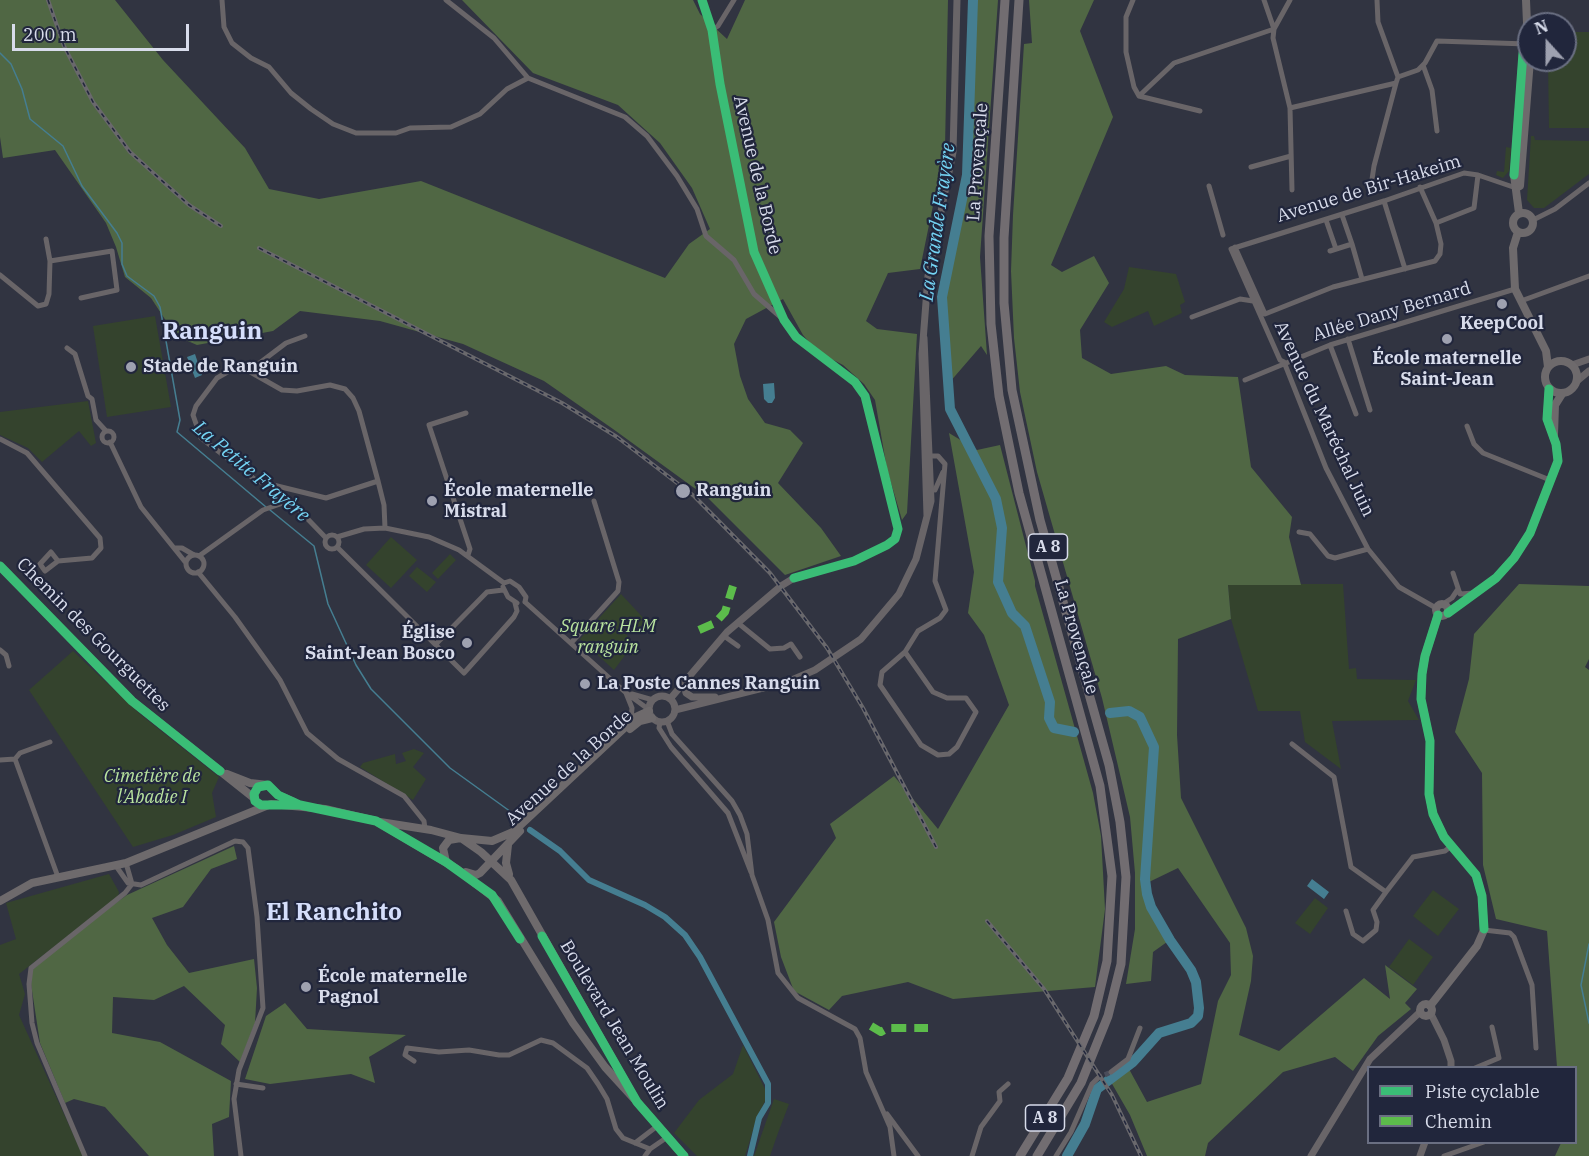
<!DOCTYPE html>
<html>
<head>
<meta charset="utf-8">
<style>
	body { margin:0 }
	#map { position:relative; width:1589px; height:1156px; overflow:hidden; background:#313441; font-family:"IBM Plex Serif",serif }
	canvas { display:block }
	.legend { position:absolute; left:1367px; top:1066px; width:210px; height:78px; box-sizing:border-box; background:#21263c; border:2px solid #6a6f82; margin:0; padding:8px 10px; list-style:none; font-size:18px; color:#d8dceb }
	.legend li { display:flex; align-items:center; gap:12px; height:30px }
	.legend b { width:30px; border:2px solid #6a6f82 }
	.north { position:absolute; left:1517px; top:12px; width:60px; height:60px; box-sizing:border-box; background:#21263c; border:2px solid #6a6f82; border-radius:50%; rotate:339deg; font-size:16px; font-weight:700; line-height:24px; text-align:center; color:#d8dceb }
	.north::after { content:''; display:block; margin:auto; width:21px; height:27px; background:#9ea1b0; clip-path:polygon(50% 0,100% 100%,50% 72%,0 100%) }
	.scale { position:absolute; left:12px; top:24px; width:177px; height:27px; box-sizing:border-box; border:3px solid #d8dceb; border-top:0; padding-left:8px; font-size:18px; line-height:21px; white-space:nowrap; color:#d8dceb; -webkit-text-stroke:4px #21263c; paint-order:stroke }
</style>
</head>
<body>
<div id="map">
<canvas width="1589" height="1156"></canvas>
<ul class="legend">
<li><b style="height:8px;background:#3abd76"></b>Piste cyclable</li>
<li><b style="height:8px;background:#5cbc4b"></b>Chemin</li>
</ul>
<div class="north">N</div>
<div class="scale">200 m</div>
</div>
<script>
const ctx = document.querySelector('canvas').getContext('2d');
ctx.lineJoin = 'round';
function paint(path, color) {
  ctx.fillStyle = color;
  ctx.fill(path, 'evenodd');
}
function shape(rows) {
  const path = new Path2D();
  for (const r of rows) {
    if (r.length === 3) {
      path.moveTo(r[0] + r[2], r[1]);
      path.arc(r[0], r[1], r[2], 0, 2 * Math.PI);
      continue;
    }
    path.moveTo(r[0], r[1]);
    for (let i = 2; i < r.length; i += 2) path.lineTo(r[i], r[i + 1]);
  }
  return path;
}
function stroke(path, color, width, dash) {
  ctx.strokeStyle = color;
  ctx.lineWidth = width;
  ctx.lineCap = dash ? 'butt' : 'round';
  ctx.setLineDash(dash || []);
  ctx.stroke(path);
}
function write(font, color, halo, rows, align = 'center') {
  ctx.font = font + ' "IBM Plex Serif",serif';
  ctx.lineWidth = 4.5;
  ctx.setLineDash([]);
  ctx.textBaseline = 'middle';
  ctx.strokeStyle = halo;
  ctx.fillStyle = color;
  for (const [text, x, y, turn = 0] of rows) {
    ctx.save();
    ctx.translate(x, y);
    ctx.rotate((+turn || 0) * Math.PI / 180);
    ctx.textAlign = isNaN(turn) ? turn : align;
    if (halo) ctx.strokeText(text, 0, 0);
    ctx.fillText(text, 0, 0);
    ctx.restore();
  }
}
paint(shape([
	[1565,32,1589,32,1589,128,1549,128,1548,60,1565,60],
	[1531,136,1534,136,1535,140,1589,141,1589,174,1544,208,1534,208,1527,200],
	[1506,147,1511,148,1509,171,1503,178,1496,175,1497,171,1504,172],
	[1129,267,1176,274,1185,302,1180,305,1182,313,1154,326,1148,311,1112,327,1104,322,1124,289],
	[155,316,171,407,107,417,93,326],
	[88,401,96,443,91,446,79,431,42,462,28,448,0,435,0,412],
	[391,537,417,560,391,588,366,565],
	[450,554,456,560,438,579,432,573],
	[417,567,436,582,427,592,409,576],
	[1228,584,1343,584,1349,669,1356,668,1357,679,1416,680,1408,701,1419,720,1332,721,1341,769,1305,742,1300,711,1258,711,1231,619],
	[621,594,648,623,626,633,637,656,626,654,614,670,580,639],
	[73,651,141,715,219,777,212,793,216,817,173,835,133,847,29,690],
	[414,749,424,753,413,767,426,779,413,800,360,767,363,763,395,754,396,764,406,761,402,753],
	[109,874,119,892,118,897,19,974,25,994,19,1015,83,1156,0,1156,0,945,16,939,6,903],
	[1433,890,1459,909,1438,936,1413,916],
	[1315,898,1328,908,1310,934,1295,923],
	[1409,939,1433,957,1413,985,1389,967],
	[743,1045,768,1095,757,1117,745,1156,697,1156,674,1133,699,1100,733,1074],
	[774,1099,789,1104,778,1133,770,1156,754,1156]
]), '#34432d');
paint(shape([
	[0,0,115,0,163,60,245,148,269,189,319,199,421,181,665,278,689,244,710,229,692,188,660,143,618,105,533,73,462,0,693,0,700,14,727,39,745,0,948,0,945,147,920,269,888,273,866,321,877,329,917,334,907,513,902,520,887,469,875,400,864,384,843,365,818,352,803,335,783,299,746,319,734,344,740,376,748,399,765,423,790,430,803,443,778,483,821,528,841,556,785,575,708,498,613,429,544,381,463,344,380,321,300,311,273,331,197,345,176,336,151,298,125,277,116,247,106,223,55,150,3,158,0,137],
	[977,0,998,0,980,257,987,355,981,346,949,383,946,290,971,162],
	[1029,0,1094,0,1080,31,1113,117,1051,265,1062,272,1094,256,1109,283,1080,330,1082,358,1111,374,1166,366,1185,375,1238,377,1251,467,1292,517,1289,537,1301,585,1228,585,1231,619,1178,639,1177,735,1181,798,1246,928,1253,956,1251,981,1239,1035,1279,1051,1364,978,1390,999,1385,965,1417,989,1405,1003,1411,1009,1378,1036,1353,1071,1335,1057,1283,1072,1208,1143,1205,1156,1147,1156,1130,1115,1111,1082,1129,1069,1147,1102,1201,1084,1218,1001,1231,975,1230,943,1178,868,1149,882,1149,899,1167,942,1153,952,1151,981,1126,984,1135,929,1135,873,1130,817,1102,698,1037,472,1020,392,1014,338,1011,271,1013,215,1024,44,1032,43],
	[949,433,977,450,1000,445,1035,581,1035,586,1093,793,1101,836,1105,909,1095,987,953,999,908,982,842,996,829,1010,794,991,781,957,774,922,836,838,830,824,894,776,938,829,1009,705,984,635,968,613,974,572],
	[1519,584,1589,586,1589,659,1585,667,1589,670,1589,1156,1555,1156,1561,1143,1576,1142,1576,1068,1557,1067,1547,931,1496,919,1483,865,1482,773,1455,732,1469,679,1474,634],
	[234,846,237,859,211,869,183,907,152,918,167,945,189,973,254,959,257,988,255,1023,240,1062,221,1044,225,1025,184,986,154,1000,113,997,112,1033,160,1042,231,1081,229,1117,212,1124,214,1156,149,1156,105,1107,74,1099,65,1103,40,1043,31,984,32,970,81,928,127,895],
	[285,1003,307,1029,406,1035,369,1057,375,1083,351,1074,270,1084,245,1079,266,1016]
]), '#506744');
paint(shape([
	[195,354,202,375,195,378,187,357],
	[774,383,775,398,772,403,768,403,764,399,763,384],
	[1312,879,1329,892,1324,899,1307,886]
]), '#457e91');
stroke(shape([
	[0,53,11,64,22,89,30,119,63,146,82,186,117,233,122,243,122,264,127,276,154,296,160,307,180,420,177,432,266,507],
	[270,510,314,546,328,604,356,665,371,689,450,768,518,817],
	[1589,944,1581,985,1589,1023]
]), '#457e91', 1.5);
stroke(shape([
	[530,830,560,851,589,880,645,905,665,917,685,935,700,957,768,1084,768,1103,759,1118,750,1156]
]), '#457e91', 6);
stroke(shape([
	[973,0,967,175,942,297,950,409,996,499,1002,528,998,582,1012,613,1025,626,1050,702,1049,718,1054,728,1074,732],
	[1067,1156,1085,1124,1097,1089,1133,1062,1159,1033,1191,1023,1198,1016,1199,1008,1196,982,1191,970,1170,940,1151,907,1147,894,1145,879,1154,747,1140,717,1129,711,1110,713]
]), '#457e91', 10);
stroke(shape([
	[1098,1078,1111,1072]
]), '#4a4d5a', 5, [5, 2.5]);
stroke(shape([
	[222,0,224,27,232,43,251,58,269,67,291,93,311,109,333,124,356,133,396,133,410,128,451,127,480,114,507,89,528,78],
	[446,0,494,38,528,78,625,117,647,136,677,176,697,209,706,236,734,260,754,294,784,320],
	[1133,0,1126,17,1126,52,1134,87,1139,96],
	[1290,0,1274,29,1273,38,1290,108,1292,190],
	[1377,0,1378,22,1398,77],
	[712,30,718,26,734,0],
	[1423,65,1432,90,1437,131],
	[1139,96,1174,63,1274,29,1264,0],
	[1139,96,1200,111],
	[1290,108,1396,83,1398,77,1418,70,1425,63,1437,41,1527,44],
	[1251,167,1291,156],
	[1209,186,1223,235],
	[1371,186,1374,166,1396,83],
	[1384,201,1405,269],
	[1326,220,1336,249],
	[1533,220,1555,209,1589,183],
	[1436,223,1474,208,1478,175],
	[1352,244,1362,279],
	[1235,247,1265,314,1333,287,1435,261,1440,254,1441,244,1436,223,1420,187],
	[1330,251,1352,244,1342,215],
	[50,261,112,251,117,290,81,298],
	[0,275,38,306,46,304,49,294,50,261,46,239],
	[1521,301,1589,276],
	[1192,317,1240,299,1253,301],
	[1348,339,1370,410],
	[1330,345,1356,414],
	[67,348,75,354,88,396,92,399,96,420,106,431],
	[249,371,286,343,305,336],
	[1245,380,1330,345,1515,289],
	[466,413,429,425,470,549,468,555],
	[1467,426,1474,444,1483,453,1550,480],
	[108,437,6],
	[0,439,27,453,100,538,101,548,92,558,58,561,45,571,40,564,51,552,58,561],
	[110,442,141,507,186,563],
	[378,481,326,498,257,481,201,438,193,415,196,406,217,378,231,370,245,369,282,390,297,391,330,385,345,389,353,398,359,411,378,481,384,505,385,528],
	[935,490,943,472],
	[1299,532,1310,534,1328,556,1335,558,1368,549],
	[332,542,7],
	[337,537,364,529,385,528,429,537,459,550,504,583],
	[337,547,464,673,514,617,517,611,515,603],
	[175,548,182,548,194,555],
	[195,564,9],
	[199,556,263,510,283,503,299,510,326,538],
	[198,572,235,617,280,680,307,733,338,759,404,796,424,821,425,829],
	[1453,573,1460,594,1474,593],
	[504,583,510,581,519,587,526,597,525,602],
	[503,587,508,597,517,603],
	[525,602,625,692,648,709],
	[1443,604,1452,598,1458,589],
	[1436,608,1399,587,1368,549,1326,468,1284,362,1280,360,1231,249,1384,201,1464,173,1478,175,1516,188],
	[738,623,770,649,784,648,791,644,800,657],
	[724,636,738,646],
	[571,643,618,591,619,582,594,501],
	[436,644,487,592,503,590],
	[0,650,6,655,9,666],
	[905,652,882,672,880,685,921,745,938,755,949,754,957,747,976,712,966,698,947,698,933,692,905,652,918,631,940,618,946,610,935,581,945,464,938,456,926,456],
	[626,693,632,708,631,721],
	[632,694,653,700],
	[667,721,672,734,732,801,740,815,747,834,752,875,768,920,778,973,798,998,855,1029,860,1038,866,1072,890,1127,894,1156],
	[660,722,659,728,671,747,728,813,751,872],
	[1292,744,1334,777,1351,867,1386,892,1413,857,1445,851,1450,847],
	[15,759,20,753,50,742],
	[0,760,15,759,58,877],
	[126,863,132,884],
	[116,866,128,883,141,885,235,841,243,842,248,848,257,917,263,1008,239,1070,234,1099,241,1156],
	[1346,911,1353,934,1363,941,1376,930,1377,922,1373,910,1386,892],
	[1484,930,1510,933,1514,937,1532,985,1536,1048],
	[414,1061,405,1055,407,1048,439,1052,469,1050,499,1055,509,1055,541,1040,553,1043,587,1068,598,1084,607,1099,616,1129,623,1138,650,1149],
	[1475,1068,1499,1058,1492,1027],
	[1111,1072,1128,1059,1140,1028],
	[236,1084,263,1088],
	[887,1114,918,1156],
	[635,1143,656,1127],
	[85,1156,37,1043,32,1023,29,984,31,968,125,893,132,884],
	[645,1156,650,1149,666,1138],
	[972,1156,981,1127,1000,1101,999,1092,1008,1084],
	[1056,1156,1071,1132,1092,1084,1098,1078],
	[1444,1156,1484,1142]
]), '#696568', 5);
stroke(shape([
	[1572,365,1589,359],
	[1577,381,1589,371],
	[927,516,922,354,928,276,953,152,957,0],
	[684,685,686,693,692,697,715,697],
	[662,709,13],
	[670,699,727,632,781,586,794,578,854,561,887,545,895,539,898,529,865,396,855,382,796,337,784,320,754,252,720,84,712,30,702,0],
	[675,710,787,682,815,670,861,639,899,594,916,559,931,501,924,338],
	[1431,1014,1444,1040,1451,1061,1451,1068],
	[1311,1156,1370,1059,1420,1012],
	[1420,1156,1425,1142]
]), '#696568', 7);
stroke(shape([
	[1526,0,1528,46],
	[1516,188,1520,186,1530,60],
	[1523,223,10],
	[1519,213,1514,175,1523,53,1527,44],
	[1518,232,1513,248,1515,289,1546,351,1548,367],
	[1561,377,16],
	[1554,434,1555,405,1562,394],
	[0,566,132,701,254,798],
	[1442,610,6],
	[1448,613,1496,578,1514,558,1530,533,1558,461,1556,444,1547,419,1549,389],
	[630,729,640,721,652,718],
	[227,774,250,783,268,785,278,795,294,802],
	[380,822,431,830,461,838,481,852,511,880,637,1102,684,1156],
	[508,845,506,863,509,874],
	[446,862,443,848,449,840,461,838,492,841,513,832,636,717,649,711],
	[466,872,476,875,480,873,520,831],
	[0,901,32,883,126,863,271,804,325,809,376,821,457,869,498,901,573,1023,605,1067,637,1102],
	[1426,1010,6],
	[1430,1006,1477,946,1484,930,1482,896,1476,875,1444,837,1433,814,1429,794,1430,741,1421,699,1422,674,1425,656,1438,615]
]), '#6e6a6c', 8);
stroke(shape([
	[1005,0,989,236,991,324,999,396,1019,493,1100,786,1112,876,1107,961,1094,1016,1068,1078,1020,1156],
	[1019,0,1004,238,1004,303,1012,390,1040,520,1109,765,1120,822,1126,877,1121,964,1108,1016,1081,1083,1037,1156]
]), '#726d71', 9);
const rail = shape([
	[48,0,64,46,93,102,130,152,189,205,221,226],
	[259,248,562,403,617,437,694,496,770,573,827,648,863,708,936,847],
	[987,921,1044,989,1112,1095,1141,1156]
]);
stroke(rail, '#69686c', 4);
stroke(rail, '#21263c', 1.5, [4.5]);
stroke(shape([
	[699,630,715,623,725,612,733,586],
	[871,1026,881,1032,888,1028,928,1028]
]), '#5cbc4b', 8, [15, 8]);
stroke(shape([
	[702,0,712,30,720,84,754,252,784,320,796,337,855,382,865,396,898,529,895,539,887,545,854,561,794,578],
	[1514,175,1523,53],
	[0,566,132,701,220,771],
	[1448,613,1496,578,1514,558,1530,533,1558,461,1556,444,1547,419,1549,389],
	[1438,615,1425,656,1422,674,1421,699,1430,741,1429,794,1433,814,1444,837,1476,875,1482,896,1484,929],
	[300,805,278,795,268,785,258,787,254,794,255,801,261,805,300,805,376,821,446,862,492,895,520,939],
	[542,936,637,1102,684,1156]
]), '#3abd76', 9);
for (const [x, y, r, color] of [
	[1502,304,6,"#9ea1b0"],
	[1447,339,6,"#9ea1b0"],
	[131,367,6,"#9ea1b0"],
	[683,491,8,"#9ea1b0"],
	[432,501,6,"#9ea1b0"],
	[467,643,6,"#9ea1b0"],
	[585,684,6,"#9ea1b0"],
	[306,987,6,"#9ea1b0"]
]) {
  const dot = new Path2D();
  dot.arc(x, y, r, 0, 2 * Math.PI);
  ctx.fillStyle = color;
  ctx.fill(dot);
  stroke(dot, '#21263c', 2);
}
for (const [x, y, w] of [
	[1048,547,39],
	[1045,1118,39]
]) {
  const box = new Path2D();
  box.roundRect(x - w / 2, y - 13, w, 26, 4.5);
  ctx.fillStyle = '#21263c';
  ctx.fill(box);
  stroke(box, '#d8dceb', 1.5);
}
write('bold 16px', '#d8dceb', null, [
	["A 8",1048,547],
	["A 8",1045,1118]
]);
write('18px', '#d8dceb', '#21263c', [
	["La Provençale",978,162,-86],
	["Avenue de la Borde",757,175,77],
	["Avenue de Bir-Hakeim",1369,189,-17],
	["Allée Dany Bernard",1392,312,-17],
	["Avenue du Maréchal Juin",1324,419,65],
	["Chemin des Gourguettes",93,635,45],
	["La Provençale",1076,637,74],
	["Avenue de la Borde",569,768,-42],
	["Boulevard Jean Moulin",614,1025,59]
]);
write('bold 18px', '#d8dceb', '#21263c', [
	["KeepCool",1502,324,"center"],
	["École maternelle",1447,359,"center"],
	["Saint-Jean",1447,380,"center"],
	["Stade de Ranguin",143,367],
	["École maternelle",444,491],
	["Mistral",444,512],
	["Ranguin",696,491],
	["Église",455,633,"right"],
	["Saint-Jean Bosco",455,654,"right"],
	["La Poste Cannes Ranguin",597,684],
	["École maternelle",318,977],
	["Pagnol",318,998]
], 'left');
write('italic 18px', '#b9e49f', '#21263c', [
	["Square HLM",608,627],
	["ranguin",608,648],
	["Cimetière de",152,777],
	["l'Abadie I",152,798]
]);
write('italic 20px', '#74d4f4', '#21263c', [
	["La Grande Frayère",938,222,-82],
	["La Petite Frayère",251,472,40]
]);
write('bold 24px', '#d5defb', '#21263c', [
	["Ranguin",212,332],
	["El Ranchito",334,913]
]);
</script>
</body>
</html>
